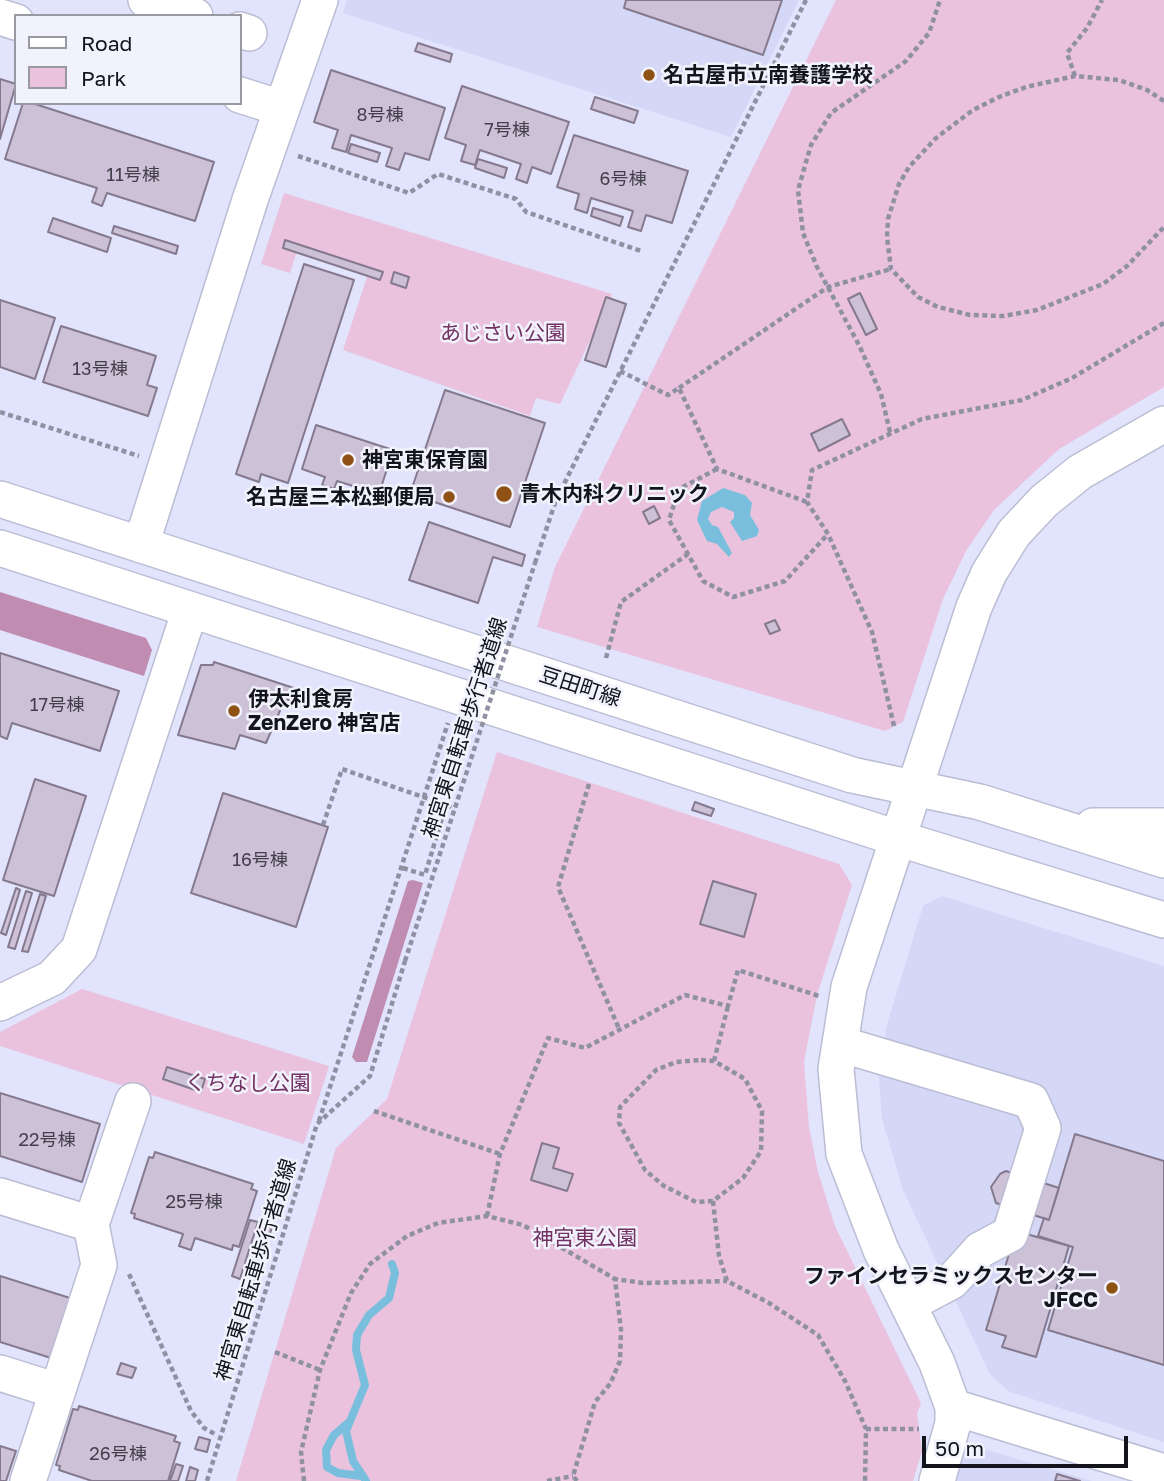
<!DOCTYPE html>
<html>
<head>
<meta charset="utf-8">
<style>
	body { margin:0 }
	#map { position:relative; width:1164px; height:1481px; overflow:hidden; background:#e1e4fc; font-family:"Golos Text",sans-serif }
	canvas { display:block }
	.legend { position:absolute; left:14px; top:14px; width:228px; height:91px; box-sizing:border-box; background:#f1f2fc; border:2px solid #9899a2; margin:0; padding:9px 12px; list-style:none; font-size:21px; color:#13141c }
	.legend li { display:flex; align-items:center; gap:14px; height:35px }
	.legend b { width:35px; border:2px solid #9899a2 }
	.scale { position:absolute; left:922px; top:1436px; width:206px; height:32px; box-sizing:border-box; border:4px solid #13141c; border-top:0; padding-left:9px; font-size:21px; line-height:24px; white-space:nowrap; color:#13141c; -webkit-text-stroke:5px #f1f2fc; paint-order:stroke }
</style>
</head>
<body>
<div id="map">
<canvas width="1164" height="1481"></canvas>
<ul class="legend">
<li><b style="height:9px;background:#fff"></b>Road</li>
<li><b style="height:19px;background:#eac2de"></b>Park</li>
</ul>
<div class="scale">50 m</div>
</div>
<script>
const ctx = document.querySelector('canvas').getContext('2d');
ctx.lineJoin = 'round';
function paint(path, color) {
  ctx.fillStyle = color;
  ctx.fill(path, 'evenodd');
}
function shape(rows) {
  const path = new Path2D();
  for (const r of rows) {
    path.moveTo(r[0], r[1]);
    for (let i = 2; i < r.length; i += 2) path.lineTo(r[i], r[i + 1]);
  }
  return path;
}
function stroke(path, color, width, dash) {
  ctx.strokeStyle = color;
  ctx.lineWidth = width;
  ctx.lineCap = dash ? 'butt' : 'round';
  ctx.setLineDash(dash || []);
  ctx.stroke(path);
}
function write(font, color, halo, rows, align = 'center') {
  ctx.font = font + ' "Golos Text","Noto Sans JP",sans-serif';
  ctx.lineWidth = 5;
  ctx.setLineDash([]);
  ctx.textBaseline = 'middle';
  ctx.strokeStyle = halo;
  ctx.fillStyle = color;
  for (const [text, x, y, turn = 0] of rows) {
    ctx.save();
    ctx.translate(x, y);
    ctx.rotate((+turn || 0) * Math.PI / 180);
    ctx.textAlign = isNaN(turn) ? turn : align;
    if (halo) ctx.strokeText(text, 0, 0);
    ctx.fillText(text, 0, 0);
    ctx.restore();
  }
}
paint(shape([
	[347,0,799,0,731,137,343,13],
	[942,896,1164,966,1164,1442,1008,1391,990,1374,903,1190,882,1119,879,1076,886,1028,923,906],
	[967,1444,1092,1481,956,1481]
]), '#d4d7f6');
paint(shape([
	[836,0,1164,0,1164,387,1059,449,994,510,966,551,943,599,903,722,885,731,537,627,555,567],
	[284,193,612,294,560,404,536,398,530,416,343,350,369,271,298,248,290,273,261,264],
	[497,752,839,864,852,885,817,995,804,1062,809,1127,818,1172,835,1226,921,1403,917,1413,922,1451,913,1481,236,1481,336,1148,387,1099],
	[82,989,329,1066,304,1144,0,1046,0,1032]
]), '#eac2de');
paint(shape([
	[0,592,146,638,152,650,144,676,0,630],
	[413,880,423,883,367,1062,356,1062,352,1057,408,881]
]), '#c18cb2');
paint(shape([
	[723,488,745,495,752,503,750,515,759,530,757,536,742,541,730,522,734,518,734,512,722,507,711,512,708,519,712,525,718,527,732,553,729,557,717,544,707,541,697,520,702,501]
]), '#79bfdd');
stroke(shape([
	[348,1423,334,1435,326,1450,327,1467,338,1473,361,1476],
	[366,1481,353,1461,346,1431,365,1385,356,1350,357,1335,369,1315,389,1298,395,1273,392,1264]
]), '#79bfdd', 8);
const building = shape([
	[626,0,782,0,763,55,624,8,626,0],
	[418,43,452,54,450,62,415,51,418,43],
	[331,70,445,108,429,160,405,153,399,170,386,166,392,148,351,135,346,152,332,148,338,130,314,122,331,70],
	[0,79,16,84,0,139,0,79],
	[462,86,569,122,551,174,532,167,527,183,516,179,521,164,480,150,475,165,461,161,466,145,445,138,462,86],
	[595,97,638,111,634,123,591,109,595,97],
	[23,103,32,103,214,162,195,221,107,193,102,206,92,202,97,188,5,159,23,103],
	[574,135,688,171,672,223,646,215,641,231,628,227,633,211,591,198,587,213,575,209,579,194,557,187,574,135],
	[351,144,380,153,377,162,348,153,351,144],
	[478,159,507,168,504,178,475,168,478,159],
	[593,208,623,217,620,226,591,216,593,208],
	[53,218,111,238,107,252,48,232,53,218],
	[114,226,178,246,176,254,112,233,114,226],
	[285,240,383,272,380,280,283,248,285,240],
	[304,264,354,280,288,483,261,474,259,482,236,474,304,264],
	[394,272,409,277,406,288,391,283,394,272],
	[860,293,877,329,866,335,848,299,860,293],
	[606,297,626,304,606,367,585,360,606,297],
	[0,300,55,318,35,379,0,367,0,300],
	[61,326,156,356,147,385,157,388,148,416,43,382,61,326],
	[445,390,545,423,510,527,410,494,445,390],
	[842,419,850,435,819,451,811,434,842,419],
	[316,425,393,450,379,494,337,481,334,489,322,485,325,477,302,469,316,425],
	[654,506,660,518,649,524,643,512,654,506],
	[429,522,525,555,522,566,493,557,478,603,409,580,429,522],
	[775,620,780,630,770,634,765,624,775,620],
	[0,653,119,691,100,751,12,723,7,739,0,736,0,653],
	[214,662,300,690,296,702,285,699,266,743,240,735,235,749,178,735,201,665,213,665,214,662],
	[35,779,86,796,54,896,3,880,35,779],
	[223,793,328,827,296,927,191,893,223,793],
	[695,802,714,809,711,816,692,810,695,802],
	[713,881,756,894,744,937,700,924,713,881],
	[16,888,20,890,6,935,1,933,16,888],
	[26,891,32,893,15,949,8,947,26,891],
	[40,894,46,896,28,952,22,951,40,894],
	[167,1067,205,1079,201,1092,163,1079,167,1067],
	[0,1093,100,1124,82,1182,0,1156,0,1093],
	[1075,1134,1164,1161,1164,1365,1048,1330,1073,1247,1038,1236,1044,1218,1049,1220,1075,1134],
	[542,1143,559,1148,553,1168,573,1174,567,1191,531,1180,542,1143],
	[155,1152,253,1184,251,1189,257,1191,239,1247,233,1245,232,1250,195,1238,191,1250,179,1246,183,1234,134,1218,135,1214,131,1213,149,1157,153,1158,155,1152],
	[1006,1171,1059,1188,1049,1220,996,1203,991,1187,1000,1174,1006,1171],
	[250,1220,258,1222,240,1279,232,1276,250,1220],
	[264,1224,272,1227,254,1284,246,1281,264,1224],
	[1016,1231,1069,1246,1036,1357,1002,1347,1006,1336,986,1330,1016,1231],
	[0,1276,70,1298,51,1358,0,1342,0,1276],
	[121,1363,136,1368,132,1378,117,1374,121,1363],
	[79,1406,176,1436,174,1441,180,1443,168,1481,92,1481,59,1470,60,1466,56,1465,73,1409,78,1410,79,1406],
	[199,1437,210,1440,207,1452,195,1449,199,1437],
	[0,1446,16,1451,6,1481,0,1481,0,1446],
	[176,1464,183,1466,178,1481,170,1481,176,1464],
	[190,1467,198,1470,195,1481,186,1481,190,1467],
	[1057,1474,1080,1481,1055,1481,1057,1474]
]);
paint(building, '#cdc1d8');
stroke(building, '#84798d', 2);
const minor = shape([
	[146,0,195,16],
	[0,17,16,22],
	[240,30,249,33],
	[240,95,281,108],
	[0,499,852,775,980,802,1164,860],
	[141,545,250,200,320,0],
	[0,548,900,839,1164,920],
	[1093,826,1164,826],
	[0,1003,52,978,79,949,190,610],
	[840,1044,1031,1101,1043,1128,1010,1234,980,1250,952,1281,909,1304],
	[0,1196,91,1224],
	[0,1373,57,1391],
	[953,1407,1164,1472],
	[28,1481,99,1265,91,1224,133,1101],
	[937,1481,953,1423,953,1407,937,1363,881,1250,844,1154,836,1069,849,987,974,607,989,573,1014,533,1044,501,1080,472,1164,424]
]);
stroke(minor, '#bbbdd4', 38);
stroke(shape([
	[1075,76,1067,53,1087,28,1102,0],
	[1164,101,1147,90,1119,80,1075,76,1026,87,999,97,973,110,936,138,909,167,899,184,888,219,887,237,891,269,918,297,938,307,970,315,1003,316,1037,310,1103,284,1127,266,1164,227],
	[298,156,409,193,438,174,516,199,526,212,641,251],
	[620,371,668,395,679,388,717,469,807,502],
	[679,388,828,287,891,269],
	[0,412,139,456],
	[890,432,881,394,859,345,817,267,803,233,798,190,811,145,831,113,906,61,929,33,940,0],
	[717,469,679,489,669,520,703,581,733,597,785,581,828,534],
	[535,563,556,500,806,0],
	[606,658,621,602,688,554],
	[894,726,872,632,828,534,807,502,812,470,922,419,1022,400,1072,378,1164,323],
	[589,784,558,887,620,1031],
	[403,868,425,875,446,805],
	[701,1060,714,1061,745,1079,762,1111,761,1151,743,1178,730,1188,713,1201,696,1202,664,1186,645,1170,619,1123,620,1107,656,1070,676,1062,701,1060],
	[714,1061,728,1006],
	[374,1111,500,1154],
	[319,1121,448,723],
	[713,1201,719,1256,727,1281,769,1303,818,1335,845,1381,866,1429,865,1481],
	[487,1216,500,1154,548,1038,585,1048,685,995,728,1006,738,970,819,996],
	[129,1274,191,1411,204,1428,215,1434],
	[275,1352,320,1370],
	[866,1429,919,1429],
	[207,1481,317,1124,370,1076,405,961],
	[304,1481,301,1452,320,1370,351,1293,370,1264,407,1236,438,1223,487,1216,523,1225,615,1279],
	[547,1481,573,1476],
	[577,1481,573,1476,595,1402,610,1384,620,1361,621,1330,615,1279,643,1283,727,1281]
]), '#8f91a3', 4.5, [5, 3.5]);
stroke(minor, '#fff', 35);
stroke(shape([
	[323,825,342,769,455,808],
	[405,961,535,563]
]), '#8f91a3', 4.5, [5, 3.5]);
for (const [x, y, r, color] of [
	[649,75,7,"#8f5114"],
	[348,460,7,"#8f5114"],
	[504,494,9,"#8f5114"],
	[449,497,7,"#8f5114"],
	[234,711,7,"#8f5114"],
	[1112,1288,7,"#8f5114"]
]) {
  const dot = new Path2D();
  dot.arc(x, y, r, 0, 2 * Math.PI);
  ctx.fillStyle = color;
  ctx.fill(dot);
  stroke(dot, '#f1f2fc', 2.5);
}
write('18px', '#423f4b', null, [
	["8号棟",380,115],
	["7号棟",507,130],
	["11号棟",133,175],
	["6号棟",623,179],
	["13号棟",100,369],
	["17号棟",57,705],
	["16号棟",260,860],
	["22号棟",47,1140],
	["25号棟",194,1202],
	["26号棟",118,1454]
]);
write('bold 21px', '#13141c', '#f1f2fc', [
	["名古屋市立南養護学校",663,75],
	["神宮東保育園",362,460],
	["青木内科クリニック",520,494],
	["名古屋三本松郵便局",435,497,"right"],
	["伊太利食房",248,699],
	["ZenZero 神宮店",248,723],
	["ファインセラミックスセンター",1098,1276,"right"],
	["JFCC",1098,1300,"right"]
], 'left');
write('21px', '#723163', '#f1f2fc', [
	["あじさい公園",503,333],
	["くちなし公園",248,1083],
	["神宮東公園",585,1238]
]);
write('21px', '#13141c', '#f1f2fc', [
	["豆田町線",580,687,18],
	["神宮東自転車歩行者道線",465,728,-72],
	["神宮東自転車歩行者道線",256,1270,-73]
]);
</script>
</body>
</html>
